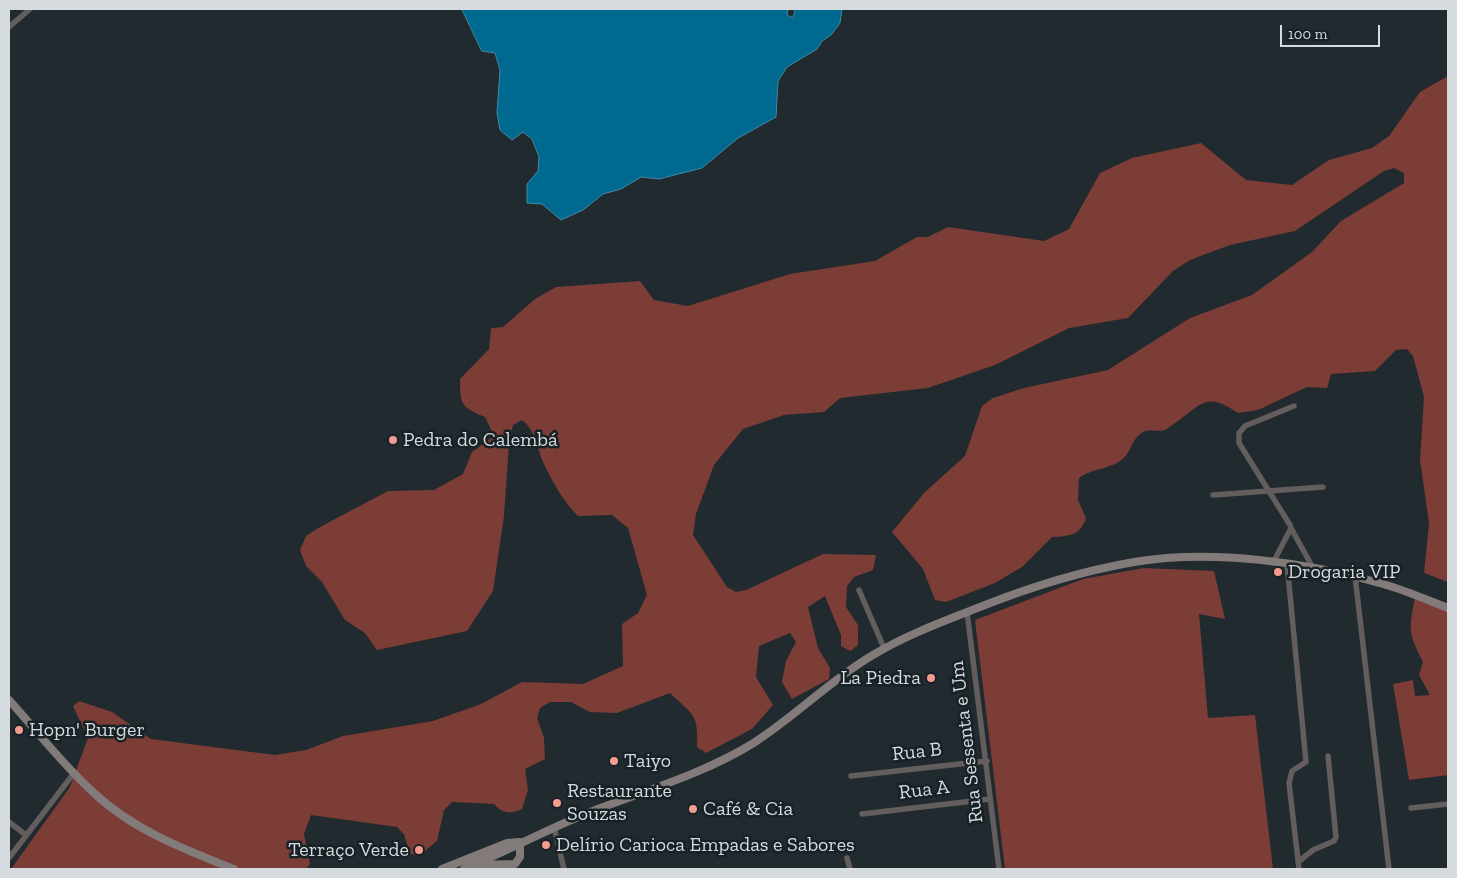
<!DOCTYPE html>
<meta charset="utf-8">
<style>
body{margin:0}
#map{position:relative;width:1457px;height:878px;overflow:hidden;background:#212a2f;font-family:"Zilla Slab",serif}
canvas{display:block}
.frame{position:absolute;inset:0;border:10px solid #d5dbde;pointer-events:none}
.scale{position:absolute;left:1280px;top:25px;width:100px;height:22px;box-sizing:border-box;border:2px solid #d5dbde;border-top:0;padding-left:6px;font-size:15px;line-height:18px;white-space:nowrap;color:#d5dbde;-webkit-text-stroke:4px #182126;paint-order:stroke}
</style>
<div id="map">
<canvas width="1457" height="878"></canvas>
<div class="frame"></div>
<div class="scale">100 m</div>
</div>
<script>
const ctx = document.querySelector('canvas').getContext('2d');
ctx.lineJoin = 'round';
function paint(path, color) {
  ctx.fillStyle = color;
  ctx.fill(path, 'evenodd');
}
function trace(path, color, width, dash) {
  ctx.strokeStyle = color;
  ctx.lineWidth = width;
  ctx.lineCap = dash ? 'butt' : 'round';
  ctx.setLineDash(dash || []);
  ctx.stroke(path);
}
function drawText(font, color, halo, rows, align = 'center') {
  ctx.font = font + ' "Zilla Slab",serif';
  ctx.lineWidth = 5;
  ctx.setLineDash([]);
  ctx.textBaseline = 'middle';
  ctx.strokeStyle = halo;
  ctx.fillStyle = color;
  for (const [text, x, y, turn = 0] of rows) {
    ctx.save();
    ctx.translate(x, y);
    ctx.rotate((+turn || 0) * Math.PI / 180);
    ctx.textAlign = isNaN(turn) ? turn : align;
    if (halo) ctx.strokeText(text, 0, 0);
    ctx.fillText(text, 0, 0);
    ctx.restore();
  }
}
paint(new Path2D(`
 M1448,76V582L1424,573L1429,523L1420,460L1424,397L1413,356L1407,349L1396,350L1375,371L1331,374L1327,388L1307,387L1258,410L1238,413C1208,393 1204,401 1178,421C1174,423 1169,428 1165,430C1155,433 1146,426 1137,437C1130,445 1130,454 1120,461C1106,470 1093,468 1079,478L1078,500L1086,518C1080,536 1069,536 1052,537L1022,567L995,583L946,602L935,600L923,569L892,532L925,492L965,456L982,406L993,398L1024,388L1108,370L1190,318L1252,295L1312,252L1341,221L1404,183V173L1394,168L1384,171L1295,231L1230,245L1190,260L1173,271L1128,318L1069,328L995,365L928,388L840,398L824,412L784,415L743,429L714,465L696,514L693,535L727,587L736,592L746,590L823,554L876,555L873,570L854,577L847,586L846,607L858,625V645L850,651L841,646V635L825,596L808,607L818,648L830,668L829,679L792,699L782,682L786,661L796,642L790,633L759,646L756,677L773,705L752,729L706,753L697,747C699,714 692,714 670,693L617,713L590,712L571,702H550L540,708L537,718L544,738L545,759L525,769L528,790L522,809C510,814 503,814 494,804L452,802L444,810L437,841L420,855L410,854L404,834L397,827L311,815L304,834L310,864L306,869H11L70,787L88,738L73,706L79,701L112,712L151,739L275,755L306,750L343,736L433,721L481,704L522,682L583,684L623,666L622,624L638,613L647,595L628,528L612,515L578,516C564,503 552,481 544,464C537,449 536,430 522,420L513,425L509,443L504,516L493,591L467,631L377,650L365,633L345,620L322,582L306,566L300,550L306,536L320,527L388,491L434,490L463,474L472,452L494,436L485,417C461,407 460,405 460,379L489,349L491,328L503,327L535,299L556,287L640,281L654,300L688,306L790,274L875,261L917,237H928L948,227L1044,241L1069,229L1100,173L1132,158L1201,143L1246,180L1292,185L1329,160L1372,148L1389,136L1420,92Z
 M1144,568L1214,571L1225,619L1199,614L1208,718L1255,715L1273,869H1005L975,620L1083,579Z
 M1415,598L1448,611V775L1409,780L1393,684L1413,680L1415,696L1430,695L1419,675L1423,662C1409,634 1408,630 1415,598Z`), '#7c3d36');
const water = new Path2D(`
 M462,9H788L787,15L793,18L795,9H842L840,23L831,35L822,41L817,49L787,67L778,81L776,117L738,138L702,168L659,179L641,177L621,189L603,194L583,210L561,220L542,204L527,203V184L538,171L539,157L532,139L523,132L512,140L500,130L497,113L500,70L495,53L482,51Z`);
paint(water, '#006990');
trace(water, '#408ba7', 1);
trace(new Path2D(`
 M9,27L30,9
 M1213,495L1323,487
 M1290,525L1239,443V433L1245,426L1294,406
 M1291,528L1313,568
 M1274,561L1291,528
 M1287,563L1306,762L1292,771L1289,783L1299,869
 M1355,576L1389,869
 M859,590L884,648
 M967,612L999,869
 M851,776L987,761
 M1411,808L1448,804
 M862,814L990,799
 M9,822L26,835
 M554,827L564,869
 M9,858L74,773
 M847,858L850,869
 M1298,862L1313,850L1334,841L1336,837L1328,756`), '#635e5d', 5.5);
trace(new Path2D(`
 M9,700C37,731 63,765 94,793C133,830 186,850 234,869
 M479,865L515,864L520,857V842
 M442,869L507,843L520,842
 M464,869C507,851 546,830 590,812C644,791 703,774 752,744C795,717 830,680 873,655C906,635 944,621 980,607C1030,587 1082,571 1134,562C1211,549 1308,562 1383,584C1405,590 1427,600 1448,608`), '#837b7a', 8);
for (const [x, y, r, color] of [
 [393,440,5,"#f59c91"],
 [1278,572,5,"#f59c91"],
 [931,678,5,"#f59c91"],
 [19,730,5,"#f59c91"],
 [614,761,5,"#f59c91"],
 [557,803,5,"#f59c91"],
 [693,809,5,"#f59c91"],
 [546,845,5,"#f59c91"],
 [419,850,5,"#f59c91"]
]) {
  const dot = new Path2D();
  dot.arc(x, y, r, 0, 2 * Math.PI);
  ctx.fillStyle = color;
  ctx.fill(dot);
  trace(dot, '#182126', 2);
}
drawText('20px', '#d5dbde', '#182126', [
 ["Pedra do Calembá",403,440],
 ["Drogaria VIP",1288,572],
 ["La Piedra",921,678,"right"],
 ["Hopn' Burger",29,730],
 ["Taiyo",624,761],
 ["Restaurante",567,791],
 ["Souzas",567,814],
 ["Café & Cia",703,809],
 ["Delírio Carioca Empadas e Sabores",556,845],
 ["Terraço Verde",409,850,"right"]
], 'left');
drawText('20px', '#d5dbde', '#182126', [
 ["Rua Sessenta e Um",967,742,-97],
 ["Rua B",917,752,-6],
 ["Rua A",924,790,-7]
]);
</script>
